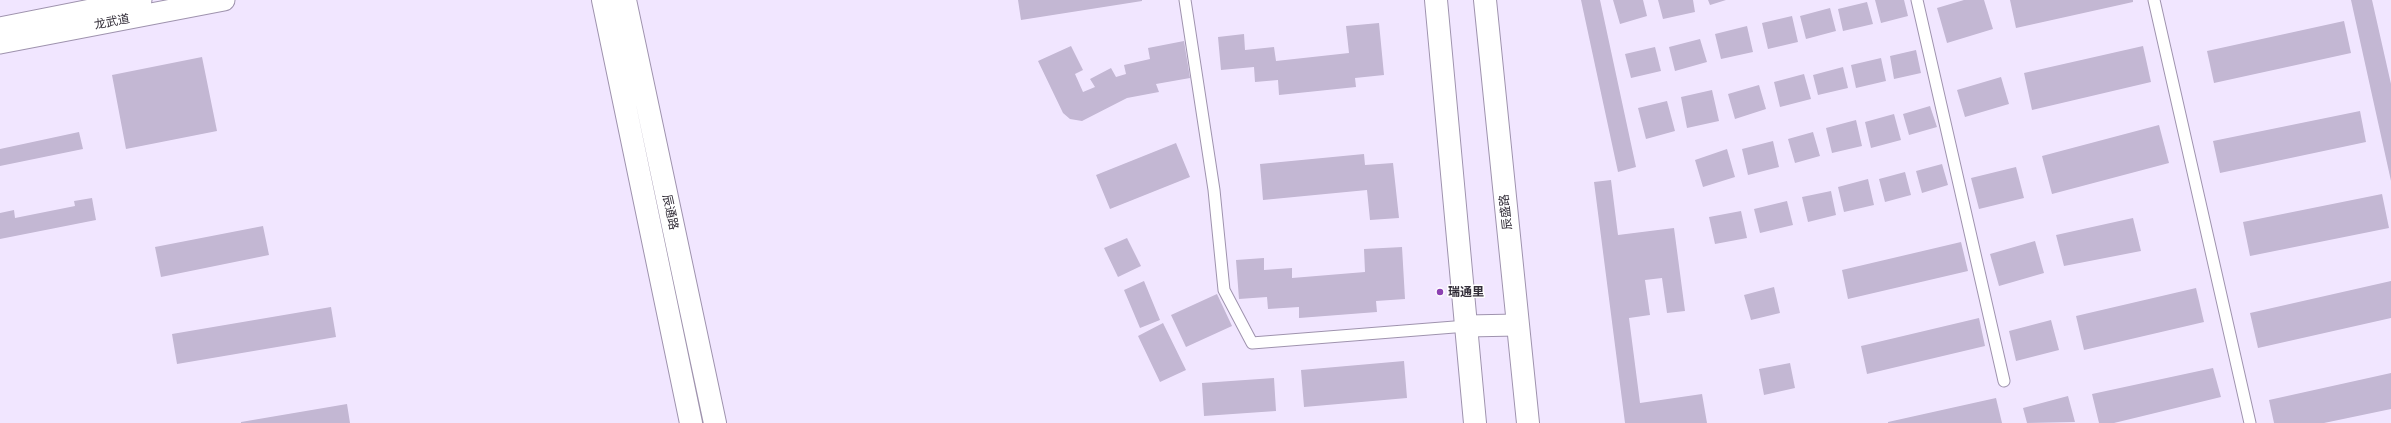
<!DOCTYPE html>
<meta charset="utf-8">
<style>
body{margin:0}
canvas{display:block;background:#f1e6ff}
</style>
<canvas width="2391" height="423"></canvas>
<script>
const ctx = document.querySelector('canvas').getContext('2d');
ctx.lineJoin = 'round';
function paint(path, color) {
  ctx.fillStyle = color;
  ctx.fill(path, 'evenodd');
}
function trace(path, color, width, dash) {
  ctx.strokeStyle = color;
  ctx.lineWidth = width;
  ctx.lineCap = dash ? 'butt' : 'round';
  ctx.setLineDash(dash || []);
  ctx.stroke(path);
}
function drawText(font, color, halo, rows, align = 'center') {
  ctx.font = font + ' "Public Sans","Noto Sans SC",sans-serif';
  ctx.lineWidth = 3;
  ctx.setLineDash([]);
  ctx.textBaseline = 'middle';
  ctx.strokeStyle = halo;
  ctx.fillStyle = color;
  for (const [text, x, y, turn = 0] of rows) {
    ctx.save();
    ctx.translate(x, y);
    ctx.rotate((+turn || 0) * Math.PI / 180);
    ctx.textAlign = isNaN(turn) ? turn : align;
    if (halo) ctx.strokeText(text, 0, 0);
    ctx.fillText(text, 0, 0);
    ctx.restore();
  }
}
paint(new Path2D(`
 M1018,0H1142V1L1021,20Z
 M1581,0H1600L1636,167L1618,172Z
 M1613,0H1643L1647,16L1620,24Z
 M1658,0H1693L1695,12L1663,19Z
 M1708,0H1726L1710,5Z
 M1875,0H1904L1908,16L1881,23Z
 M1964,0H1984L1993,29L1947,43L1937,8Z
 M2010,0H2133V2L2016,28Z
 M2351,0H2372L2391,84V181Z
 M1867,2L1873,24L1843,31L1838,9Z
 M1830,8L1836,31L1806,39L1800,16Z
 M1792,16L1798,42L1768,49L1762,23Z
 M2344,21L2351,53L2214,83L2207,51Z
 M1379,23L1384,75L1355,78L1356,87L1279,95L1278,80L1255,82L1254,67L1221,70L1218,37L1244,34L1245,50L1274,47L1276,61L1349,53L1346,26Z
 M1747,26L1753,52L1721,59L1715,34Z
 M1700,39L1707,62L1675,71L1669,47Z
 M1184,41L1190,78L1156,84L1159,92L1127,98L1082,121L1070,119L1063,113L1038,61L1071,46L1083,70L1075,74L1083,92L1095,87L1090,79L1111,68L1116,77L1126,74L1124,65L1150,59L1148,48Z
 M2143,46L2151,82L2032,110L2024,73Z
 M1655,47L1661,71L1631,78L1625,54Z
 M1916,50L1921,73L1894,79L1890,56Z
 M202,57L217,131L126,149L112,75Z
 M1881,58L1886,81L1856,88L1851,65Z
 M1843,67L1848,88L1818,95L1813,75Z
 M1804,74L1811,99L1780,107L1774,82Z
 M2001,77L2009,104L1965,117L1957,90Z
 M1759,85L1766,109L1735,119L1728,94Z
 M1712,90L1719,121L1687,128L1681,97Z
 M1667,101L1675,131L1646,139L1638,108Z
 M1930,106L1937,127L1909,135L1903,114Z
 M2360,111L2366,142L2220,173L2213,141Z
 M1894,114L1901,140L1871,148L1865,122Z
 M1856,120L1862,146L1832,153L1826,128Z
 M2159,125L2169,163L2052,194L2042,156Z
 M79,132L83,149L0,166V149Z
 M1813,132L1820,156L1795,163L1788,139Z
 M1773,141L1779,167L1748,175L1742,149Z
 M1176,143L1190,177L1110,209L1096,175Z
 M1727,149L1735,177L1703,187L1695,160Z
 M1364,154L1365,165L1393,163L1399,218L1370,220L1367,190L1263,200L1260,164Z
 M1942,164L1948,185L1922,193L1916,171Z
 M2016,167L2024,198L1979,209L1971,178Z
 M1905,172L1911,195L1885,202L1879,179Z
 M1868,179L1874,205L1844,212L1838,187Z
 M1611,180L1618,235L1674,228L1685,311L1667,313L1662,278L1645,280L1650,315L1629,318L1640,403L1702,394L1707,423H1625L1594,182Z
 M1831,191L1836,215L1808,222L1802,197Z
 M2382,194L2389,228L2250,256L2243,222Z
 M92,198L96,220L0,239V213L14,210L15,218L75,206L74,201Z
 M1787,201L1793,225L1760,233L1754,209Z
 M1741,211L1747,238L1715,244L1709,217Z
 M2133,218L2141,251L2064,266L2056,235Z
 M263,226L269,255L161,277L155,247Z
 M1127,238L1141,266L1118,277L1104,248Z
 M2035,241L2044,273L1999,286L1990,254Z
 M1961,242L1968,271L1848,299L1842,270Z
 M1402,247L1405,299L1376,301L1377,312L1299,318V307L1268,309L1267,297L1239,299L1236,260L1264,258V270L1292,268V278L1365,272L1364,249Z
 M1144,281L1160,320L1140,328L1124,290Z
 M2391,281V318L2258,348L2250,313Z
 M1774,287L1780,313L1751,320L1744,295Z
 M2196,288L2204,322L2084,350L2076,316Z
 M1217,294L1232,326L1186,347L1171,315Z
 M331,307L336,337L177,364L172,334Z
 M1979,318L1985,346L1867,374L1861,346Z
 M2051,320L2059,350L2016,361L2009,331Z
 M1163,323L1186,370L1160,382L1138,336Z
 M1404,361L1407,398L1304,407L1301,370Z
 M1790,363L1795,388L1764,395L1759,369Z
 M2213,368L2221,397L2114,423H2099L2092,394Z
 M2391,373V409L2324,423H2274L2269,400Z
 M1274,378L1276,411L1204,416L1202,383Z
 M2068,396L2075,422L2027,423L2023,408Z
 M1996,398L2002,423H1888V422Z
 M347,404L350,423H241V422Z`), '#c3b7d3');
const lane = new Path2D(`
 M1185,0L1214,190L1224,290L1252,343L1467,326
 M1917,0L2004,381
 M2154,0L2250,423`);
const street = new Path2D(`
 M0,28L141,0
 M0,43L224,0
 M1467,326L1517,325`);
const secondary = new Path2D(`
 M603,0L691,423
 M625,0L715,423
 M1436,0L1475,423
 M1485,0L1528,423`);
trace(lane, '#9f93ae', 13);
trace(street, '#9f93ae', 23);
trace(secondary, '#9f93ae', 24);
trace(lane, '#fff', 11);
trace(street, '#fff', 21);
trace(secondary, '#fff', 22);
for (const [x, y, r, color] of [
 [1440,292,4,"#8b40b2"]
]) {
  const dot = new Path2D();
  dot.arc(x, y, r, 0, 2 * Math.PI);
  ctx.fillStyle = color;
  ctx.fill(dot);
  trace(dot, '#fff', 1.5);
}
drawText('12px', '#332e39', '#fff', [
 ["龙武道",112,22,-11],
 ["辰通路",670,212,78],
 ["辰盛路",1506,212,-96]
]);
drawText('bold 12px', '#332e39', '#fff', [
 ["瑞通里",1448,292]
], 'left');
</script>
